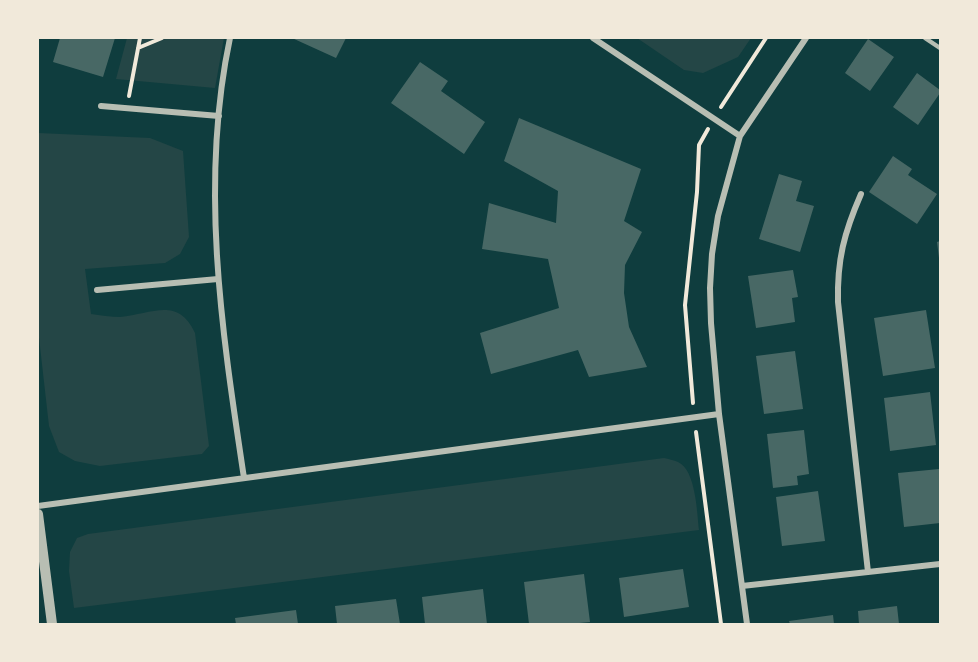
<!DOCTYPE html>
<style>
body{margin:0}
#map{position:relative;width:978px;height:662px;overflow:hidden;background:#0f3d3e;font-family:"PT Sans",sans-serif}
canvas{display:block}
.frame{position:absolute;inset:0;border:39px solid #f1e9da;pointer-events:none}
</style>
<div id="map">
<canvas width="978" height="662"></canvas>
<div class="frame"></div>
</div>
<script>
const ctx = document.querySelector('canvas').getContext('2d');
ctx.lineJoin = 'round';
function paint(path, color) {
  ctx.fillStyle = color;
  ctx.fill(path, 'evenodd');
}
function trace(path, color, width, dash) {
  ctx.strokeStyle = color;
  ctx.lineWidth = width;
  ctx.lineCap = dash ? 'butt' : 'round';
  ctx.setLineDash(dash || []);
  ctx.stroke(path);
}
paint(new Path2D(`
 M127,38H224L215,88L116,79Z
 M637,38H751L738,57L703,73L684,70Z
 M38,133L150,138L183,151L189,237L180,254L165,263L85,269L91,314C100,315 111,317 120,317C152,314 178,296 195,333L209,446L202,454L100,466L75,461L59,452L49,426L38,329Z
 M664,458C668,459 674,460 678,462C696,470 697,513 699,530L74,608L69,571L70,552L77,538L88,534Z`), '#244646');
paint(new Path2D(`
 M60,38H115L103,77L53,62Z
 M292,38H346L336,58Z
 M868,39L894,57L870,91L845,73Z
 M420,62L448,81L441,91L485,122L464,154L391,103Z
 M917,73L940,90V93L918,125L893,107Z
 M519,118L641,169L624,221L642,232L625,265L624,293L629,327L647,367L589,377L578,350L491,374L480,333L559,308L548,259L482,249L489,203L556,223L558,191L504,161Z
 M893,156L912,169L908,175L937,194L917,224L869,192Z
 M779,174L802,181L796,201L814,206L800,252L759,239Z
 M940,241V258H939L937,242Z
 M793,270L798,297L792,298L795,322L756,328L748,276Z
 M926,310L935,368L883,376L874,318Z
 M795,351L803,409L764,414L756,356Z
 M930,392L936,445L890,451L884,398Z
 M804,430L809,474L797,476L798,485L773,488L767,434Z
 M939,469L940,523L904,527L898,473Z
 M818,491L825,541L782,546L776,497Z
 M683,569L689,607L624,617L619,578Z
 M584,574L590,622L569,624H529L524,582Z
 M483,589L487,624H425L422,597Z
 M396,599L400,624H337L335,606Z
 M897,606L899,624H859L858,611Z
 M296,610L298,624H236L235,618Z
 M833,615L834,624H790L789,621Z`), '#486865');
trace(new Path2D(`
 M138,48L162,38
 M129,96L140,38
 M721,107L766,38
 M693,403L685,305L697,192L699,145L708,129
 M696,432L721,624`), '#f1e9da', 4);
trace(new Path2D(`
 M925,38L940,48`), '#b8beb3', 4.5);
trace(new Path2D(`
 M230,38C199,184 222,332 244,478
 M593,38L740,136
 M101,106L219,116
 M861,194C844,233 837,260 838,302L868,572
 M97,290L218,279
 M38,506L719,414
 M742,586L940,564
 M747,624L719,414L711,323L710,288L712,254L718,216L740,136L806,38`), '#b8beb3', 6);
trace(new Path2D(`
 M38,514L52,624`), '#b8beb3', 10);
</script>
